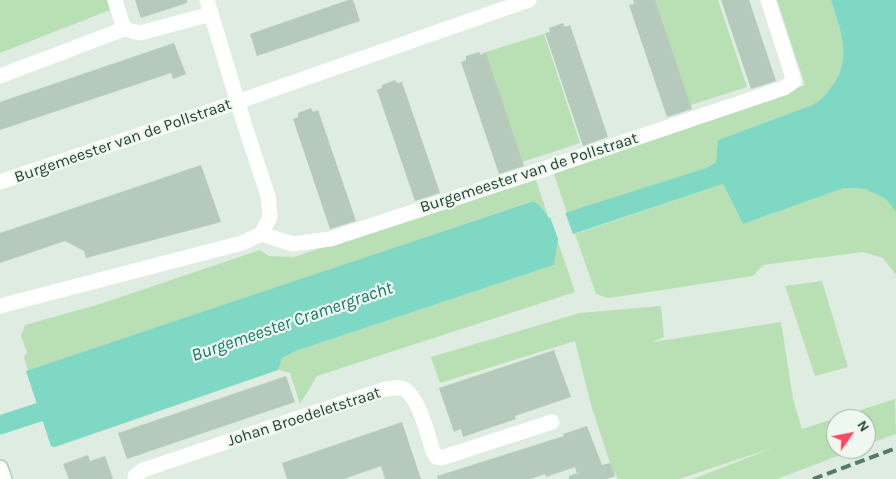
<!DOCTYPE html>
<style>
body{margin:0}
#map{position:relative;width:896px;height:479px;overflow:hidden;background:#deece1;font-family:Karla,sans-serif}
canvas{display:block}
.north{position:absolute;left:826px;top:409px;width:50px;height:50px;box-sizing:border-box;background:#eff8f0;border:1px solid #9baea0;border-radius:50%;rotate:57deg;font-size:14px;font-weight:700;line-height:20px;text-align:center;color:#1e3e29}
.north::after{content:'';display:block;margin:auto;width:18px;height:22px;background:#ff4962;clip-path:polygon(50% 0,100% 100%,50% 72%,0 100%)}
</style>
<div id="map">
<canvas width="896" height="479"></canvas>
<div class="north">N</div>
</div>
<script>
const ctx = document.querySelector('canvas').getContext('2d');
ctx.lineJoin = 'round';
function paint(path, color) {
  ctx.fillStyle = color;
  ctx.fill(path, 'evenodd');
}
function trace(path, color, width, dash) {
  ctx.strokeStyle = color;
  ctx.lineWidth = width;
  ctx.lineCap = dash ? 'butt' : 'round';
  ctx.setLineDash(dash || []);
  ctx.stroke(path);
}
function drawText(font, color, halo, rows, align = 'center') {
  ctx.font = font + ' Karla,sans-serif';
  ctx.lineWidth = 4.5;
  ctx.setLineDash([]);
  ctx.textBaseline = 'middle';
  ctx.strokeStyle = halo;
  ctx.fillStyle = color;
  for (const [text, x, y, turn = 0] of rows) {
    ctx.save();
    ctx.translate(x, y);
    ctx.rotate((+turn || 0) * Math.PI / 180);
    ctx.textAlign = isNaN(turn) ? turn : align;
    if (halo) ctx.strokeText(text, 0, 0);
    ctx.fillText(text, 0, 0);
    ctx.restore();
  }
}
paint(new Path2D(`
 M0,0H107L110,10L0,53Z
 M653,0H718L747,87L688,106Z
 M777,0H831C840,29 853,59 832,86C826,94 821,101 812,105L718,140L716,162L706,168L567,213L553,171L805,85Z
 M544,34L580,143L519,163L482,53Z
 M535,177L549,219L541,207L532,201L28,371L24,357L27,352L21,336L25,325L100,304L260,250L269,256L294,257Z
 M723,184L743,224L844,188L865,189L886,199L896,212V275L883,258L863,252L763,265L753,276L616,297L608,298L596,294L575,234Z
 M557,239L575,292L317,376L300,404L290,373L278,370L282,358L296,351L554,265Z
 M822,281L848,367L815,376L785,286Z
 M661,306L664,337L653,342L781,322L793,399L802,429L895,399L896,434L866,445V419H836V449H856L777,479H693L775,447L679,479H618L612,469L591,405L575,341L440,383L431,357L580,313Z`), '#b9e0b4');
paint(new Path2D(`
 M831,0H896V212L886,199L865,189L844,188L743,224L723,184L558,239L554,265L296,351L282,358L278,370L84,437L55,447L51,446L26,371L533,201L541,207L549,218L706,168L716,162L718,140L812,105C821,101 826,94 832,86C853,59 840,29 831,0Z`), '#7fd8c4');
paint(new Path2D(`
 M565,212L574,237L560,241V244L550,217Z`), '#deece1');
trace(new Path2D(`
 M0,425L64,404`), '#7fd8c4', 19);
paint(new Path2D(`
 M135,0H187V3L141,18Z
 M348,0H353L360,21L257,56L250,34Z
 M633,0H655L692,109L667,117L629,5L634,4Z
 M721,0H749L776,81L751,89Z
 M563,23L565,27L570,25L608,137L583,146L545,33L550,32L549,28Z
 M174,43L186,74L173,79L171,73L0,130V102Z
 M479,52L481,55L486,53L524,166L499,174L461,62L466,60V56Z
 M395,80L397,83L402,82L440,193L415,201L377,90L382,88V85Z
 M311,108L313,112L318,110L356,221L330,229L293,119L298,117V113Z
 M201,165L221,222L86,258L84,251L65,241L0,263V233Z
 M554,350L571,397L515,416L516,419L463,437L461,429L454,432L439,388Z
 M286,376L295,402L127,459L118,433Z
 M402,422L421,479H385L381,466L344,479H287L282,463Z
 M587,426L602,465L610,463L615,476L607,479H569V476L580,472L577,474L575,467L546,477L545,474L531,479H438L437,476L564,436L563,434Z
 M88,455L90,461L105,456L113,479H69L63,464Z`), '#b6cabb');
const secondary = new Path2D(`
 M0,468L4,479`);
trace(secondary, '#b0cdb8', 18);
trace(new Path2D(`
 M115,0L124,29
 M0,76L124,29L140,33L211,14
 M0,182L237,102L529,0
 M261,234L293,244L330,239L544,169L784,88L794,81L768,0
 M0,306L242,243L261,234L270,217L268,196L244,123L207,0
 M135,479V476L143,470L385,389C390,389 396,387 401,388C418,392 428,436 433,451L436,457L441,458L552,422`), '#fff', 15);
trace(secondary, '#fff', 15);
trace(new Path2D(`
 M813,479L896,448`), '#587a64', 4, [10, 5]);
drawText('16px', '#1e3e29', '#eff8f0', [
 ["Burgemeester van de Pollstraat",123,141,-19],
 ["Burgemeester van de Pollstraat",529,173,-18],
 ["Johan Broedeletstraat",304,417,-18]
]);
drawText('italic 18px', '#117a65', '#eff8f0', [
 ["Burgemeester Cramergracht",292,322,-19]
]);
</script>
